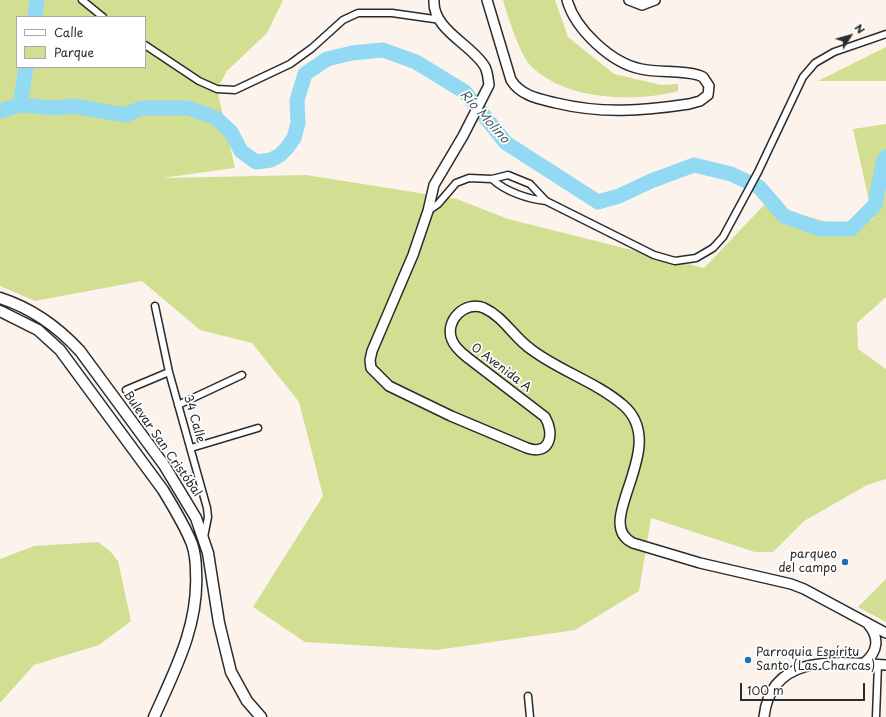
<!DOCTYPE html>
<meta charset="utf-8">
<style>
body{margin:0}
#map{position:relative;width:886px;height:717px;overflow:hidden;background:#fcf4ec;font-family:"Playpen Sans",sans-serif}
canvas{display:block}
.legend{position:absolute;left:16px;top:16px;width:130px;height:52px;box-sizing:border-box;background:#fff;border:1px solid #aaa;margin:0;padding:5px 7px;list-style:none;font-size:12px;color:#2b2b2b}
.legend li{display:flex;align-items:center;gap:8px;height:20px}
.legend b{width:20px;border:1px solid #aaa}
.north{position:absolute;left:830px;top:16px;width:40px;height:40px;-webkit-text-stroke:3px #fff;paint-order:stroke;rotate:53deg;font-size:11px;font-weight:700;line-height:16px;text-align:center;color:#2b2b2b}
.north::after{content:'';display:block;margin:auto;width:14px;height:18px;background:#2b2b2b;clip-path:polygon(50% 0,100% 100%,50% 72%,0 100%)}
.scale{position:absolute;left:740px;top:683px;width:125px;height:18px;box-sizing:border-box;border:2px solid #2b2b2b;border-top:0;padding-left:5px;font-size:12px;line-height:14px;white-space:nowrap;color:#2b2b2b;-webkit-text-stroke:3px #fff;paint-order:stroke}
</style>
<div id="map">
<canvas width="886" height="717"></canvas>
<ul class="legend">
<li><b style="height:5px;background:#fff"></b>Calle</li>
<li><b style="height:11px;background:#d2df92"></b>Parque</li>
</ul>
<div class="north">N</div>
<div class="scale">100 m</div>
</div>
<script>
const ctx = document.querySelector('canvas').getContext('2d');
ctx.lineJoin = 'round';
function paint(path, color) {
  ctx.fillStyle = color;
  ctx.fill(path, 'evenodd');
}
function trace(path, color, width, dash) {
  ctx.strokeStyle = color;
  ctx.lineWidth = width;
  ctx.lineCap = dash ? 'butt' : 'round';
  ctx.setLineDash(dash || []);
  ctx.stroke(path);
}
function drawText(font, color, halo, rows, align = 'center') {
  ctx.font = font + ' "Playpen Sans",sans-serif';
  ctx.lineWidth = 3.5;
  ctx.setLineDash([]);
  ctx.textBaseline = 'middle';
  ctx.strokeStyle = halo;
  ctx.fillStyle = color;
  for (const [text, x, y, turn = 0] of rows) {
    ctx.save();
    ctx.translate(x, y);
    ctx.rotate((+turn || 0) * Math.PI / 180);
    ctx.textAlign = isNaN(turn) ? turn : align;
    if (halo) ctx.strokeText(text, 0, 0);
    ctx.fillText(text, 0, 0);
    ctx.restore();
  }
}
paint(new Path2D(`
 M0,0H283L267,33L227,71L217,89L235,168L162,178L306,175L457,199L508,219L704,268L765,204L851,229L873,219L853,129L886,124V297L857,323L858,349L886,369V479L867,485L804,521L773,552H755L651,518L639,591L575,630L437,650L305,642L253,607L323,496L299,402L252,343L200,330L142,281L35,301L0,286ZM17,17H145V67H17Z
 M503,0H555L568,37L614,74L661,85L678,84V91C634,103 563,100 530,65C520,54 507,15 503,0Z
 M886,47V81H818Z
 M98,542L110,551L118,561L131,621L99,645L34,665L0,703V559L34,546Z
 M886,579V622L858,607Z`), '#d2df92');
trace(new Path2D(`
 M35,17L37,0
 M20,105L26,67
 M0,111L20,105L57,108L73,106L125,115L142,108H188L216,118L231,132L241,151L256,162L271,160L280,155L286,149L294,138L298,123L297,100L305,74L327,59L352,53L383,50L416,62L465,92L506,143L598,202L619,196L651,181L694,165L731,174L759,187L784,216L819,229H851L875,205L883,162L886,157`), '#92daf4', 15);
const street = new Path2D(`
 M82,0L103,17
 M145,45L199,81L217,89L235,90L290,64L312,48L343,20L358,13H392L441,20
 M492,179C506,192 528,199 546,201
 M428,211L438,204L456,183L469,178L492,179L508,175L530,184L546,201L654,255L675,261L696,258L713,248L723,237L758,172L803,77L815,63L834,52L886,34
 M155,306L169,372L207,508L208,517L204,537
 M126,390L169,372
 M178,405L242,375
 M191,448L258,428
 M528,696L530,717
 M876,717L878,664`);
const secondary = new Path2D(`
 M434,0C432,30 473,45 485,67C488,73 488,79 489,85L463,136L434,185L428,211L413,255L372,351L370,360L371,368L389,386L451,416L527,448C550,456 555,434 545,417L468,358C462,353 455,348 452,340C444,321 465,300 484,308C504,317 514,338 532,350C560,371 596,382 623,405C672,447 590,523 633,543L700,563L791,584L804,589L886,633
 M487,0L511,80C521,96 539,99 556,103C602,114 642,111 689,104L700,101L708,95L709,86L703,77L698,75C680,70 660,73 641,69C611,63 575,29 567,0
 M629,0L642,5L655,0
 M864,663C878,652 880,638 868,624
 M764,717C771,652 838,662 886,665`);
const primary = new Path2D(`
 M0,298C31,308 58,327 80,351L164,465L196,518L208,553L219,623L231,672L247,701L261,717
 M0,311L38,330L60,350L163,490C174,508 185,526 192,544C195,553 196,563 196,572C199,625 175,670 154,717`);
trace(street, '#2b2b2b', 9);
trace(secondary, '#2b2b2b', 12);
trace(primary, '#2b2b2b', 13);
trace(street, '#fff', 6);
trace(secondary, '#fff', 9);
trace(primary, '#fff', 10);
for (const [x, y, r, color] of [
 [845,562,4,"#1f6fb2"],
 [748,660,4,"#1f6fb2"]
]) {
  const dot = new Path2D();
  dot.arc(x, y, r, 0, 2 * Math.PI);
  ctx.fillStyle = color;
  ctx.fill(dot);
  trace(dot, '#fff', 1.5);
}
drawText('12px', '#2b2b2b', '#fff', [
 ["0 Avenida A",501,368,37],
 ["34 Calle",194,419,74],
 ["Bulevar San Cristóbal",162,444,55]
]);
drawText('12px', '#2b2b2b', '#fff', [
 ["parqueo",837,555],
 ["del campo",837,569],
 ["Parroquia Espíritu",756,653,"left"],
 ["Santo (Las Charcas)",756,667,"left"]
], 'right');
drawText('italic 13px', '#4a6067', '#fff', [
 ["Río Molino",484,117,48]
]);
</script>
